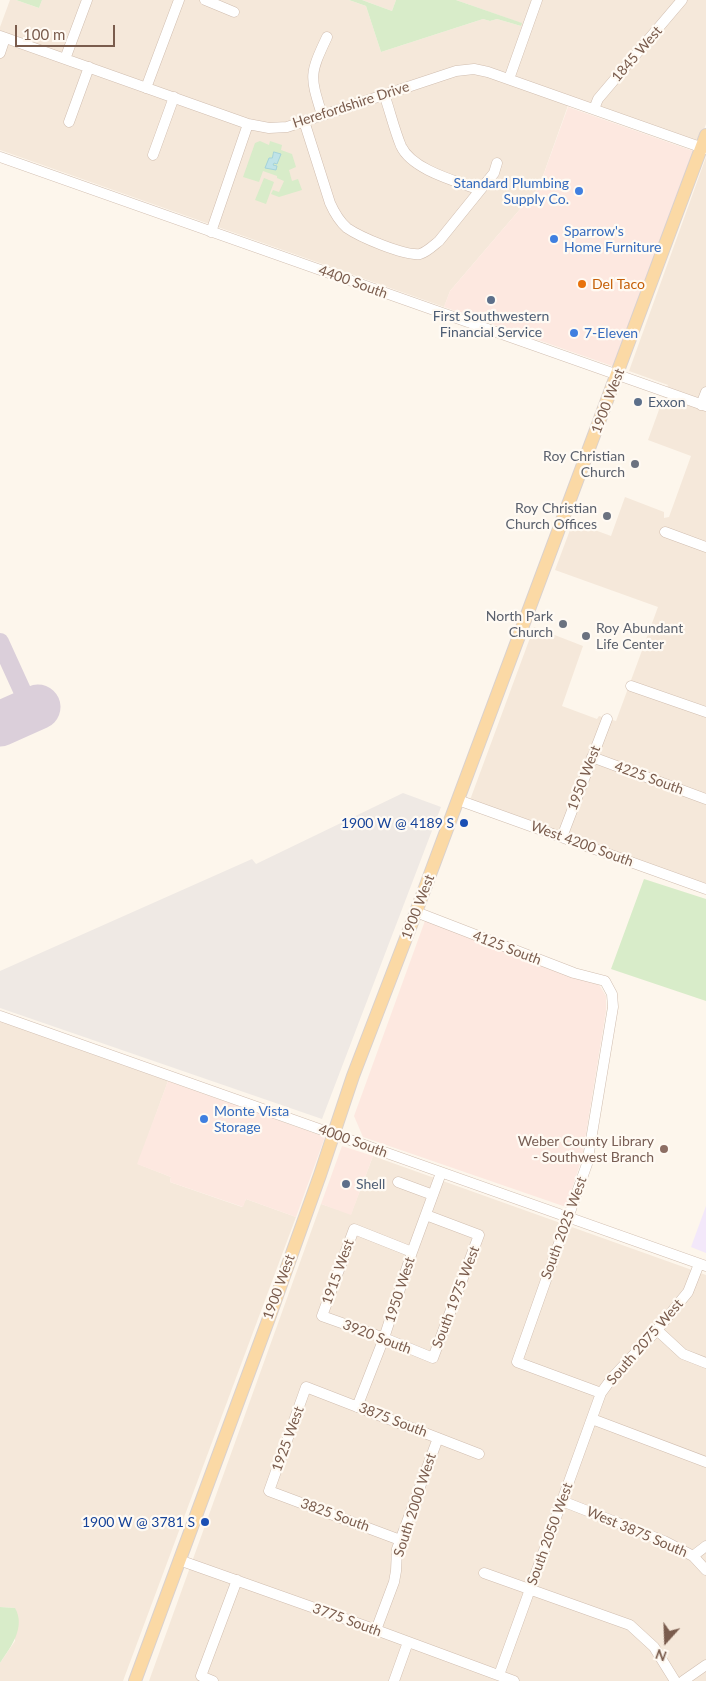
<!DOCTYPE html>
<style>
body{margin:0}
#map{position:relative;width:706px;height:1681px;overflow:hidden;background:#fdf6ec;font-family:Lato,sans-serif}
canvas{display:block}
.north{position:absolute;left:641px;top:1616px;width:50px;height:50px;-webkit-text-stroke:4px #fffaf3;paint-order:stroke;rotate:200deg;font-size:14px;font-weight:700;line-height:20px;text-align:center;color:#7a5c4d}
.north::after{content:'';display:block;margin:auto;width:18px;height:22px;background:#7a5c4d;clip-path:polygon(50% 0,100% 100%,50% 72%,0 100%)}
.scale{position:absolute;left:15px;top:25px;width:100px;height:22px;box-sizing:border-box;border:2px solid #7a5c4d;border-top:0;padding-left:6px;font-size:15px;line-height:18px;white-space:nowrap;color:#7a5c4d;-webkit-text-stroke:4px #fffaf3;paint-order:stroke}
</style>
<div id="map">
<canvas width="706" height="1681"></canvas>
<div class="north">N</div>
<div class="scale">100 m</div>
</div>
<script>
const ctx = document.querySelector('canvas').getContext('2d');
ctx.lineJoin = 'round';
function paint(path, color) {
  ctx.fillStyle = color;
  ctx.fill(path, 'evenodd');
}
function trace(path, color, width, dash) {
  ctx.strokeStyle = color;
  ctx.lineWidth = width;
  ctx.lineCap = dash ? 'butt' : 'round';
  ctx.setLineDash(dash || []);
  ctx.stroke(path);
}
function drawText(font, color, halo, rows, align = 'center') {
  ctx.font = font + ' Lato,sans-serif';
  ctx.lineWidth = 4.5;
  ctx.setLineDash([]);
  ctx.textBaseline = 'middle';
  ctx.strokeStyle = halo;
  ctx.fillStyle = color;
  for (const [text, x, y, turn = 0] of rows) {
    ctx.save();
    ctx.translate(x, y);
    ctx.rotate((+turn || 0) * Math.PI / 180);
    ctx.textAlign = isNaN(turn) ? turn : align;
    if (halo) ctx.strokeText(text, 0, 0);
    ctx.fillText(text, 0, 0);
    ctx.restore();
  }
}
paint(new Path2D(`
 M10,0H16L39,8L42,0H349L366,6L381,52L483,19L490,21L497,19L521,26V23L456,0H706V124L699,143L571,97L539,187L450,291L444,307L0,150V27Z
 M362,0H396L392,11Z
 M706,157V885L470,800L534,627L583,646L562,706L597,719L599,716L616,721L658,607L555,570L573,522L611,536L625,497L664,512V518L669,517L691,456L648,440L668,385L629,371Z
 M0,1021L168,1081L138,1164L171,1177L170,1182L242,1207L246,1199L296,1217L123,1681H0V1663L15,1641V1608L0,1607Z
 M373,1156L706,1275V1681H149L321,1204L351,1214Z`), '#f5e8da');
paint(new Path2D(`
 M568,107L696,152L615,367L444,307L450,291L539,187Z
 M426,918L595,978L606,996V1011L582,1158L566,1207L363,1137L354,1116Z
 M168,1081L325,1137L296,1217L246,1199L243,1207L170,1182L171,1177L137,1164Z
 M342,1146L373,1156L351,1215L321,1204Z`), '#fde8e0');
paint(new Path2D(`
 M403,793L441,807L322,1119L0,1008V971L252,859L256,864Z`), '#efe9e4');
paint(new Path2D(`
 M706,1206V1253L691,1247Z`), '#f3e8fa');
paint(new Path2D(`
 M16,0H42L39,8Z
 M349,0H362L392,11L396,0H456L522,23L521,26L497,19L490,21L483,19L381,52L366,6Z
 M260,141L269,145L270,141L282,145L281,150L292,154L296,167L289,170L292,181L298,179L302,190L279,197L271,194L273,190L279,192L284,181L277,178V176L263,171L259,182L243,177L255,143Z
 M264,178L274,182L266,204L255,200Z
 M644,879L706,899V1001L611,969Z
 M0,1607L15,1608C26,1627 11,1647 0,1663Z`), '#d8ecc9');
const water = new Path2D(`
 M274,152L281,154L277,164L274,163L273,165L277,166L276,170L265,168L269,158H272Z`);
paint(water, '#bfe3e8');
trace(water, '#a5d3da', 1);
trace(new Path2D(`
 M0,642L31,710`), '#dbcfda', 18);
trace(new Path2D(`
 M0,724L38,707`), '#dbcfda', 45);
const minor = new Path2D(`
 M205,0L234,12
 M0,36L248,124L269,128L287,127L456,71L474,69L488,72L706,149
 M0,53L5,38
 M65,59L87,0
 M509,79L537,0
 M146,88L179,0
 M384,94C390,111 394,129 401,146C412,170 456,181 480,190
 M594,109L598,99L682,0
 M322,115C310,76 309,75 327,37
 M304,121L330,203C334,212 339,221 347,228C360,237 404,256 420,254C427,252 434,245 439,241L494,173L497,163
 M69,122L89,67
 M153,155L174,97
 M0,157L706,406
 M211,232L248,124
 M701,405L706,392
 M665,532L706,547
 M631,686L706,712
 M592,757L706,799
 M458,800L706,889
 M562,837L607,719
 M416,912L574,973L605,981L612,994L613,1007L587,1164L517,1362L601,1393
 M0,1016L706,1266
 M398,1182L433,1195
 M412,1252L354,1229L322,1316L384,1338L433,1358L479,1235L426,1215
 M657,1330L683,1354L706,1363
 M357,1407L384,1338L412,1252L441,1173
 M592,1419L706,1462
 M562,1501L664,1541L693,1556L706,1570
 M400,1540L269,1491L306,1387L479,1454
 M693,1556L706,1546
 M179,1560L368,1627L514,1681
 M484,1573L630,1625L654,1647L675,1681
 M376,1630L394,1582L396,1571L397,1549L438,1438
 M499,1675L601,1393L612,1378L657,1330L688,1292L699,1264
 M213,1681L201,1676L237,1580
 M394,1681L408,1642
 M683,1681L706,1665`);
const major = new Path2D(`
 M135,1681L269,1318L320,1175L353,1076L416,912L706,135`);
trace(minor, '#d1beb0', 11);
trace(major, '#dad1cd', 14);
trace(minor, '#fff', 10);
trace(major, '#fbd9a5', 12);
for (const [x, y, r, color] of [
 [579,191,5,"#3f7fe0"],
 [554,239,5,"#3f7fe0"],
 [582,284,5,"#e8710a"],
 [491,300,5,"#5c6f8a"],
 [574,333,5,"#3f7fe0"],
 [638,402,5,"#5c6f8a"],
 [635,464,5,"#6b7280"],
 [607,516,5,"#6b7280"],
 [563,624,5,"#6b7280"],
 [586,636,5,"#6b7280"],
 [464,823,5,"#1a4fb4"],
 [204,1119,5,"#3f7fe0"],
 [664,1149,5,"#8d6e63"],
 [346,1184,5,"#5c6f8a"],
 [205,1522,5,"#1a4fb4"]
]) {
  const dot = new Path2D();
  dot.arc(x, y, r, 0, 2 * Math.PI);
  ctx.fillStyle = color;
  ctx.fill(dot);
  trace(dot, '#fffaf3', 2);
}
drawText('14px', '#7a5c4d', '#fffaf3', [
 ["1845 West",637,54,-49],
 ["Herefordshire Drive",351,105,-18],
 ["4400 South",353,282,20],
 ["1900 West",608,401,-69],
 ["1950 West",584,778,-69],
 ["4225 South",649,778,20],
 ["West 4200 South",582,844,20],
 ["1900 West",418,907,-69],
 ["4125 South",507,948,21],
 ["4000 South",353,1141,20],
 ["South 2025 West",564,1228,-70],
 ["1915 West",338,1272,-70],
 ["1900 West",279,1287,-70],
 ["1950 West",400,1290,-72],
 ["South 1975 West",456,1297,-69],
 ["3920 South",377,1337,21],
 ["South 2075 West",645,1342,-49],
 ["3875 South",393,1420,21],
 ["1925 West",288,1439,-70],
 ["South 2000 West",415,1505,-72],
 ["3825 South",335,1515,20],
 ["West 3875 South",637,1532,23],
 ["South 2050 West",550,1534,-70],
 ["3775 South",347,1620,20]
]);
drawText('14px', '#366cbe', '#fffaf3', [
 ["Standard Plumbing",569,183,"right"],
 ["Supply Co.",569,199,"right"],
 ["Sparrow's",564,231],
 ["Home Furniture",564,247],
 ["7-Eleven",584,333],
 ["Monte Vista",214,1111],
 ["Storage",214,1127]
], 'left');
drawText('14px', '#c56008', '#fffaf3', [
 ["Del Taco",592,284]
], 'left');
drawText('14px', '#4e5e75', '#fffaf3', [
 ["First Southwestern",491,316,"center"],
 ["Financial Service",491,332,"center"],
 ["Exxon",648,402],
 ["Shell",356,1184]
], 'left');
drawText('14px', '#5b616d', '#fffaf3', [
 ["Roy Christian",625,456],
 ["Church",625,472],
 ["Roy Christian",597,508],
 ["Church Offices",597,524],
 ["North Park",553,616],
 ["Church",553,632],
 ["Roy Abundant",596,628,"left"],
 ["Life Center",596,644,"left"]
], 'right');
drawText('14px', '#164399', '#fffaf3', [
 ["1900 W @ 4189 S",454,823],
 ["1900 W @ 3781 S",195,1522]
], 'right');
drawText('14px', '#785e54', '#fffaf3', [
 ["Weber County Library",654,1141],
 ["- Southwest Branch",654,1157]
], 'right');
</script>
